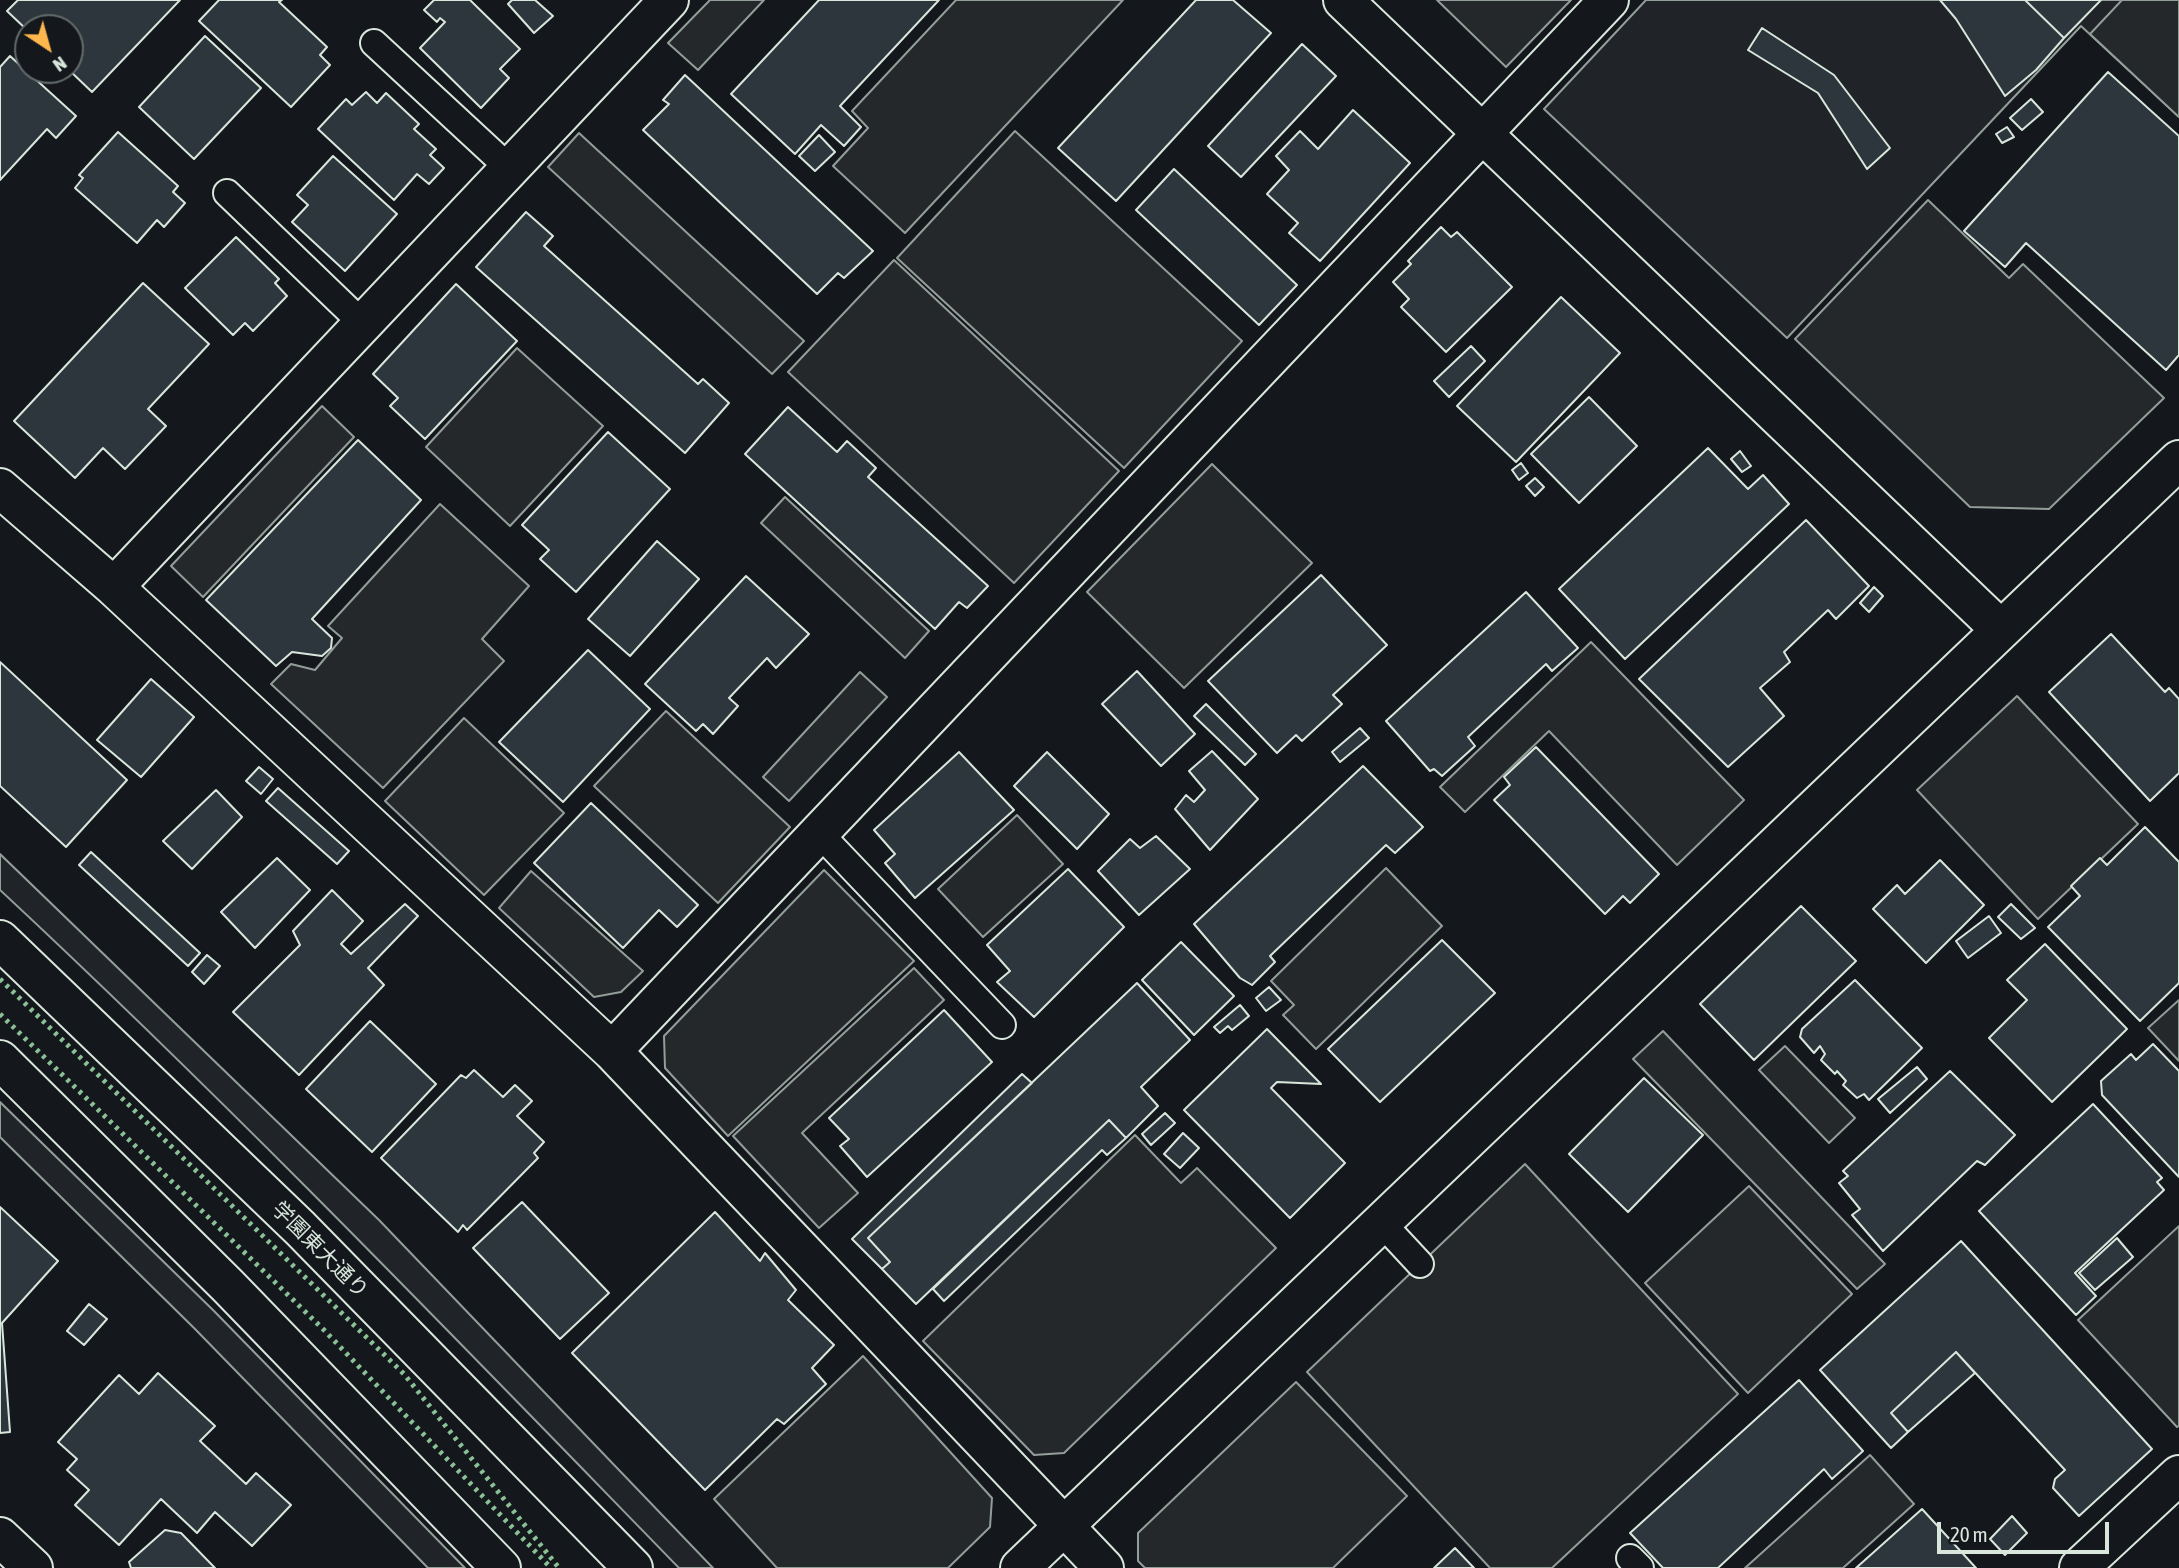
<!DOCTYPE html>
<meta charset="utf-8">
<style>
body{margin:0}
#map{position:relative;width:2179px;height:1568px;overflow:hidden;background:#14181c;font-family:"Asap Condensed",sans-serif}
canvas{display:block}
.north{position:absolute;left:14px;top:14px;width:70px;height:70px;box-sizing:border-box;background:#14181c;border:2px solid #626a69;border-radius:50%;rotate:144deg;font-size:19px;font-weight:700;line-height:28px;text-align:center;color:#d8e6dc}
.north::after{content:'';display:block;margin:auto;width:24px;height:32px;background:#ffb74d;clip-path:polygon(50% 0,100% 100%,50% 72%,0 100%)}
.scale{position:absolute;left:1937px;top:1522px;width:172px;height:32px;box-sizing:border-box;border:4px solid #d8e6dc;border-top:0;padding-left:9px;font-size:21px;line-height:24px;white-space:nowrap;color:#d8e6dc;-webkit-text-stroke:5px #14181c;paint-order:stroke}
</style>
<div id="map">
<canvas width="2179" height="1568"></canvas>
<div class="north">N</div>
<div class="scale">20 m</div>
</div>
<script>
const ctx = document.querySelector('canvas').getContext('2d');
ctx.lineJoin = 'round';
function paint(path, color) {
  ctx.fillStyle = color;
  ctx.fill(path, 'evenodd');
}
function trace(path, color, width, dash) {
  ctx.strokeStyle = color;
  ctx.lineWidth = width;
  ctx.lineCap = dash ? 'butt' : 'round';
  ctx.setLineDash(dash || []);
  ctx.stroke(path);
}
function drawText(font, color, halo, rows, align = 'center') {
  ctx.font = font + ' "Asap Condensed","Noto Sans JP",sans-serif';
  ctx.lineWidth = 5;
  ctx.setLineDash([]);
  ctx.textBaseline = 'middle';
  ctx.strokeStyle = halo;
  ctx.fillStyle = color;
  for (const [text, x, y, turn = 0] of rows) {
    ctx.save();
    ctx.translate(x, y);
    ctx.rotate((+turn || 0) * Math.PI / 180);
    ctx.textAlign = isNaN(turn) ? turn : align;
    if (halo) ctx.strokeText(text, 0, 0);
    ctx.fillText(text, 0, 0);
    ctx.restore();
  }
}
const green = new Path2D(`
 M1646,0H2179V117L2081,26L1787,338L1544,109Z
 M0,854L379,1220L713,1568H679C456,1339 234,1108 0,890Z
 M0,1102L214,1311L465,1568H428L195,1329L0,1137Z`);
paint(green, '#202428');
trace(green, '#939e99', 2);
const parking = new Path2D(`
 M710,0H764L698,70L668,43Z
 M956,0H1123L905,233L833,166L868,128L852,111Z
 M1437,0H1571L1506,67Z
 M2122,0H2179V117L2090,34Z
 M1015,131L1242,341L1124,468L897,258Z
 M579,133L804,341L772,374L548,167Z
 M1928,200L2009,278L2023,264L2164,398L2049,509L1970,507L1795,339Z
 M894,260L1119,471L1014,583L788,372Z
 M517,348L603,426L510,526L426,447Z
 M322,406L354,437L203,597L171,566Z
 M1212,464L1312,563L1184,688L1087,592Z
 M785,497L929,631L905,658L761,523Z
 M440,504L529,586L482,639L504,661L383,788L271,684L291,664L315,670L342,638L328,626Z
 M1591,642L1744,800L1677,865L1549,731L1465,812L1440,787Z
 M860,672L887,697L789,801L763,777Z
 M2017,696L2138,824L2038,919L1917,790Z
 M666,711L790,827L718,903L594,786Z
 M464,718L564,813L484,895L385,801Z
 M1017,815L1063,864L983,937L938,889Z
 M1386,868L1442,926L1316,1049L1283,1015L1294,1005L1271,981Z
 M824,870L914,961L728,1136L665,1068L664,1036Z
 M531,871L643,971L621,992L594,997L499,908Z
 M914,968L944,1000L802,1133L858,1193L819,1228L733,1136Z
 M2179,1000V1061L2148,1028Z
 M1663,1031L1885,1264L1857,1289L1633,1059Z
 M1785,1046L1855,1118L1829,1143L1759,1070Z
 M1135,1135L1181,1183L1197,1168L1276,1248L1064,1453L1034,1455L923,1341Z
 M1525,1164L1738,1394L1552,1568H1490L1307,1372Z
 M1749,1186L1852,1294L1748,1393L1645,1283Z
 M2179,1226V1426L2177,1427L2078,1320Z
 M863,1356L992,1498L990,1527L948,1568H777L714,1499Z
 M1296,1382L1407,1496L1333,1568H1145L1138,1561V1533Z
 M1870,1455L1914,1504L1843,1568H1745Z`);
paint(parking, '#24282b');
trace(parking, '#939e99', 2);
const building = new Path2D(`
 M18,0H180L92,92L69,70L70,28H28V31L7,11Z
 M219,0H282L279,2L327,47L320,55L330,65L291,107L199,21Z
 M434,0H470L520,49L500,69L509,78L481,108L420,48L445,22L440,18L437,22L424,10Z
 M512,0H535L553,16L534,33L508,4Z
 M819,0H939L840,106L861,127L844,146L821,125L795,154L731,94Z
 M1196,0H1233L1271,33L1116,201L1058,148Z
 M1940,0H2025L2064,38L2036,70L2005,96L1956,19Z
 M2025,0H2101L2064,38Z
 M1762,28L1834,75L1890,148L1867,169L1818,93L1748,50Z
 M205,36L261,88L194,159L139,107Z
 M1302,44L1336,76L1241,177L1208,146Z
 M10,56L76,116L56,138L47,129L0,180V67Z
 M2108,72L2179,136V355L2166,370L2026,243L2005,267L1964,231Z
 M685,75L873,251L844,278L838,273L817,294L643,130L669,104L663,100Z
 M366,92L377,103L386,93L419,124L414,129L436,149L430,155L444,168L429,184L417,174L394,200L318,129L346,99L352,105Z
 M2031,99L2043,112L2022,130L2010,118Z
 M1353,110L1410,163L1320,261L1289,233L1298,223L1267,194L1289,170L1276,156L1300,131L1318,149Z
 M2007,127L2014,137L2002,143L1996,134Z
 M118,132L178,186L173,192L185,203L164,227L157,220L137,243L75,188L83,178L79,175Z
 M819,135L835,152L815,171L799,156Z
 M333,156L397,214L345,271L292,222L308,205L297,195Z
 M1174,169L1297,285L1259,325L1136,210Z
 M526,212L553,236L544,246L698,384L703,379L729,403L685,453L476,267Z
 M1441,227L1451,237L1457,232L1512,287L1446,352L1401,307L1409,299L1393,282L1411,264L1408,261Z
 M236,237L279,279L275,283L287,296L253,331L245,323L233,335L185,288Z
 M143,283L209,344L148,409L166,426L125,469L103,448L75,478L14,421Z
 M456,284L517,341L425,439L390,406L398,398L373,374Z
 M1561,297L1620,353L1516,462L1457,406Z
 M1471,346L1485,361L1449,397L1434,381Z
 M1589,397L1637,446L1579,503L1531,454Z
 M788,407L837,452L847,441L876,468L868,477L988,586L967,608L959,602L935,629L745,454Z
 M608,432L670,489L576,592L540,559L549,550L522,525Z
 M358,440L421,500L312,619L332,638L331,648L322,656L292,652L276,666L206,600Z
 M1708,448L1748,489L1763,475L1789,504L1625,659L1559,589Z
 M1740,451L1751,466L1742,472L1731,459Z
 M1521,463L1528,473L1519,480L1512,470Z
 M1535,478L1544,487L1535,496L1526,486Z
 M1806,520L1869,586L1836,619L1828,610L1784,652L1790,662L1760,688L1784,716L1728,767L1639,679Z
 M657,541L699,579L630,656L588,619Z
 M1321,575L1387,645L1333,695L1342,704L1302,741L1296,735L1277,753L1208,681Z
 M746,576L809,634L776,668L767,658L729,698L738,706L713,734L703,724L696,731L645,684Z
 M1874,587L1883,596L1869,612L1860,603Z
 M1526,592L1578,648L1552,671L1546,664L1468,737L1475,746L1442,776L1434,769L1430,771L1386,721Z
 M2111,634L2165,692L2169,688L2179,699V773L2150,801L2049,692Z
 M588,650L650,709L563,802L499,742Z
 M0,662L127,780L66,847L0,786Z
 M1137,671L1195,734L1161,766L1102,704Z
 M151,679L194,717L141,777L97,740Z
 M1206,704L1256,754L1245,765L1194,716Z
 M1360,728L1369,738L1340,762L1332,752Z
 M1536,747L1659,874L1630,903L1623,896L1605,914L1494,800L1510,785L1504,777Z
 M1212,751L1258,799L1210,850L1175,809L1186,795L1194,802L1205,790L1189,771Z
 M959,752L1014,810L915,898L885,863L895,854L874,830Z
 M1047,752L1109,814L1077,849L1014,786Z
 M1363,766L1423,827L1395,853L1386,845L1270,956L1275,962L1252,985L1240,978L1194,924Z
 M259,767L273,779L261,794L246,781Z
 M278,788L349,851L337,864L266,801Z
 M216,790L242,817L192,869L163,841Z
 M591,803L698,905L677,927L659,910L623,948L534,863Z
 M2145,827L2179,862V983L2140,1021L2048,927L2080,896L2071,886L2100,858L2107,865Z
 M1156,836L1190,869L1139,915L1098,871L1130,839L1140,848Z
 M91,852L200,953L188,966L79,865Z
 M277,858L310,890L255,948L221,912Z
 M1940,860L1984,905L1926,963L1873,909L1897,885L1905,894Z
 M1068,869L1124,927L1034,1017L997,982L1010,971L987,945Z
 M332,890L363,921L341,944L351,954L405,904L418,916L368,968L384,985L299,1075L233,1012L300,945L293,931Z
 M2011,904L2035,928L2021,939L1998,917Z
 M1801,906L1856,961L1754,1060L1700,1004Z
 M1989,916L2001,933L1968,958L1956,941Z
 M1442,940L1495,993L1380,1102L1328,1049Z
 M1181,942L1234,996L1194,1035L1142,980Z
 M2045,944L2127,1029L2052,1102L1989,1038L2027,1000L2007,980Z
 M207,955L220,966L204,984L192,972Z
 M1855,980L1922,1048L1869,1100L1864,1094L1857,1098L1843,1085L1846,1081L1837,1071L1835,1074L1821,1060L1825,1054L1820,1046L1814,1053L1800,1037L1802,1029Z
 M1137,983L1190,1040L1141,1087L1158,1106L1126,1138L1109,1120L916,1304L882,1269L890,1262L868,1238Z
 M1269,987L1281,1000L1266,1011L1256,998Z
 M1240,1005L1249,1016L1232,1030L1228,1026L1220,1033L1214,1027Z
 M944,1010L992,1062L867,1177L840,1146L849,1139L829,1118Z
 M370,1021L436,1084L372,1152L306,1089Z
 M1267,1029L1321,1084L1277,1082L1271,1088L1345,1163L1290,1218L1184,1110Z
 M2153,1044L2179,1071V1177L2102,1095L2101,1081L2131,1054L2136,1060Z
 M1917,1067L1927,1079L1890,1113L1878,1099Z
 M474,1070L503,1097L515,1085L532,1101L517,1116L544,1142L534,1153L538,1158L467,1230L463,1225L458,1232L381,1158L461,1075L466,1078Z
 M1950,1071L2015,1135L1985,1165L1977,1161L1883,1251L1852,1215L1860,1209L1839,1183L1848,1176L1843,1171Z
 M1022,1074L1032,1083L868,1238L890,1262L882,1269L852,1239Z
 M1644,1078L1703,1135L1628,1212L1569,1154Z
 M2093,1104L2162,1178L2157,1182L2164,1190L2075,1273L2096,1296L2076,1315L1979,1211Z
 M1165,1113L1175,1123L1151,1145L1142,1134Z
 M1109,1120L1126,1138L1107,1155L1102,1150L944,1301L933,1289Z
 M1183,1133L1199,1148L1180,1168L1164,1154Z
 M522,1202L609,1293L560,1339L473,1248Z
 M0,1207L58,1261L2,1323L10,1432L0,1433Z
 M715,1212L760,1261L765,1253L796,1290L788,1300L834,1345L812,1368L826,1384L784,1424L777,1419L705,1490L572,1353Z
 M2117,1238L2133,1257L2095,1290L2079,1273Z
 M1961,1241L2152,1449L2079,1516L2053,1488L2055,1479L2065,1470L1956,1352L1891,1413L1908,1432L1891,1448L1820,1370Z
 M89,1304L107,1319L84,1345L67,1331Z
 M1956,1352L1975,1373L1908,1432L1891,1413Z
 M158,1373L215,1426L200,1441L246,1484L256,1473L291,1505L252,1546L215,1512L197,1533L161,1499L119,1545L75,1505L89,1490L67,1470L77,1459L58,1442L119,1375L139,1394Z
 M1799,1380L1863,1451L1832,1479L1824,1469L1718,1568H1663L1630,1533Z
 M1922,1509L1976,1568H1856Z
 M2012,1516L2027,1533L2005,1555L1990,1539Z
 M165,1530L181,1533L215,1568H131L129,1562Z
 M1455,1548L1474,1568H1434Z`);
paint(building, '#2c363c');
trace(building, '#d8e6dc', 2);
const service = new Path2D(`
 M374,43L509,168
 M227,193L363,324
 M819,833L1002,1025
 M1381,1222L1420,1264
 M1630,1558L1640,1568`);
const minor = new Path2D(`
 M0,488L114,587L612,1051L1104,1568
 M114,587L669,0
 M612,1051L1609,0
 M0,1537L33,1568
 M2079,1568L2179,1475`);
const tertiary = new Path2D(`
 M1343,0L2000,629
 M1020,1568L2179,460`);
const primary = new Path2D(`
 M0,940L300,1228L633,1568
 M0,1060L228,1286L501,1568`);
trace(service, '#d8e6dc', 30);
trace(minor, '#d8e6dc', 42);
trace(tertiary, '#d8e6dc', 42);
trace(primary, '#d8e6dc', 42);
trace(service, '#14181c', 26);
trace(minor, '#14181c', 38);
trace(tertiary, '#14181c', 38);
trace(primary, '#14181c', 38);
trace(new Path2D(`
 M0,979L404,1374L559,1568
 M0,1014L325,1331L551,1568`), '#8ac095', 5, [3.5, 5]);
drawText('21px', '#d8e6dc', '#14181c', [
 ["学園東大通り",320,1250,45]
]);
</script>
